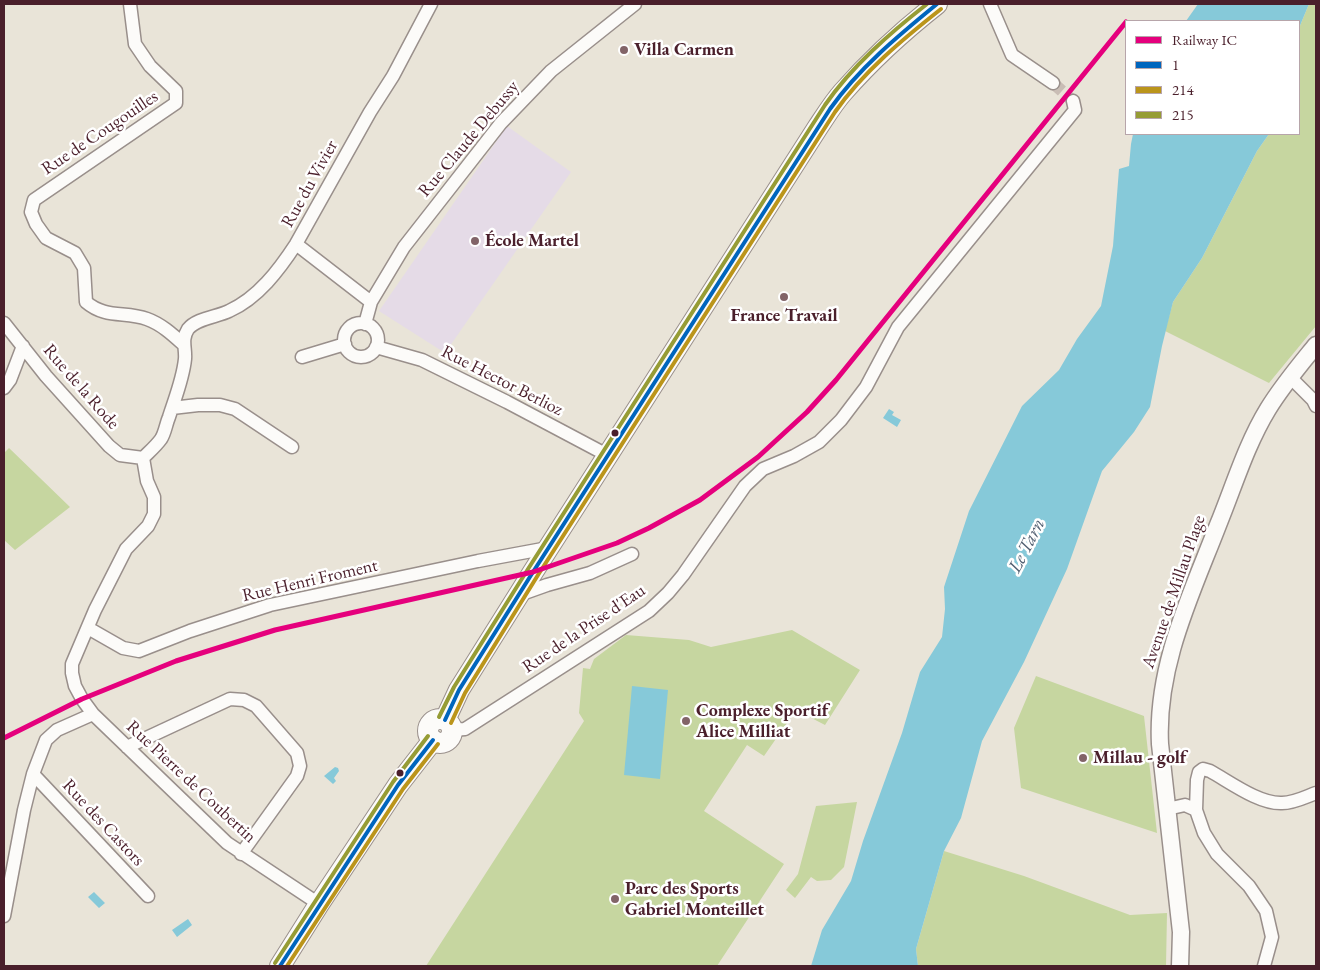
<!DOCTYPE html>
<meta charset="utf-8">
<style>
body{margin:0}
#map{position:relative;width:1320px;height:970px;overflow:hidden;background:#e9e4d8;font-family:"EB Garamond",serif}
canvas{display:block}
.frame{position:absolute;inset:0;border:5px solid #4a1f2b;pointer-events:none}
.legend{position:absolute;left:1125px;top:20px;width:175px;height:115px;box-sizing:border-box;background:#fff;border:1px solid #b7a5aa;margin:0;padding:6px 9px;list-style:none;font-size:15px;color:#4a1f2b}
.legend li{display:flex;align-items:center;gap:10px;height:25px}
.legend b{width:25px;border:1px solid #b7a5aa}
</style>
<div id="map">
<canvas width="1320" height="970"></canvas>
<div class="frame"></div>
<ul class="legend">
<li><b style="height:6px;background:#e5007d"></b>Railway IC</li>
<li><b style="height:6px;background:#0065bd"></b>1</li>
<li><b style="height:6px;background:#bb951b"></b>214</li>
<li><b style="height:6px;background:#969c35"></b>215</li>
</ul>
</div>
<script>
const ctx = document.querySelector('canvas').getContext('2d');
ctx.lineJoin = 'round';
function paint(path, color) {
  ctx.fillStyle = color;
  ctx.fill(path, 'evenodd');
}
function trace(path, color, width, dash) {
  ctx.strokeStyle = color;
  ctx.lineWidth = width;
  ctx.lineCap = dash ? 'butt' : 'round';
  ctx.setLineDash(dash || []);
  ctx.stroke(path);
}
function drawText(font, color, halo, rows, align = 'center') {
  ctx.font = font + ' "EB Garamond",serif';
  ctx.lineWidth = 5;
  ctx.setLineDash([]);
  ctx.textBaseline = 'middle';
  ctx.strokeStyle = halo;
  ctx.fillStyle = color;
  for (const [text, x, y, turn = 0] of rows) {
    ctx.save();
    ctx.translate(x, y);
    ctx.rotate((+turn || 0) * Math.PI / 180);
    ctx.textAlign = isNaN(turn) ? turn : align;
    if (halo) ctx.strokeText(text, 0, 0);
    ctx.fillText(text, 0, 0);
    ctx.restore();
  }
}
paint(new Path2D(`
 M507,126L571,172L445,353L379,311Z`), '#e5dbe7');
paint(new Path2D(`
 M1309,4H1316V326L1269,383L1165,331L1173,302L1202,258L1257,151L1269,134H1299V28Z
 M9,448L70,507L15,550L4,540V453Z
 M792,630L860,670L825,725L796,710L764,756L747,745L704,811L784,864L717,966H426L584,721L579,713L583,668L590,669L594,659L626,635L689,640L711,647Z
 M1036,676L1144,716L1157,833L1021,788L1014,728Z
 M857,802L844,867L831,880L817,881L811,877L795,898L786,890L798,874L816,806Z
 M944,851L1024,876L1130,915L1167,913L1166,966H918L916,949Z`), '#c6d6a0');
paint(new Path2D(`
 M1198,4H1309L1299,28V21H1186Z
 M1133,134H1269L1257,151L1202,258L1173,302L1162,346L1150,407L1134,432L1102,471L1067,569L1024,662L982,741L961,818L944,851L916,949L918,966H811L822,930L851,881L863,841L902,733L920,672L942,637L945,609L944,587L969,511L1022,406L1059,370L1077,339L1101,306L1113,246L1119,169L1129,166L1131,144Z
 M889,409L894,412L892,415L901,420L897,427L883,418Z
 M632,686L668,690L660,779L624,775Z
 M335,767L338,768L339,771L334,778L336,781L333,784L324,776Z
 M94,892L105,903L99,908L88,897Z
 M188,919L192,925L177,937L172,930Z`), '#86c9d9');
trace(new Path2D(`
 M1053,83L1073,101`), '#c9bdb5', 12, [12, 6]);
const minor = new Path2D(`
 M130,4L135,44L150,66L176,91V103L34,200L31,212L36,224L46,238L75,253L84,268L86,302C106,319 125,311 147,319C161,324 172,334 183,344
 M990,4L1012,55L1053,83
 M296,244L371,302
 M4,323L46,376L109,446L120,455L143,458
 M344 340a17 17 0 1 1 34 0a17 17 0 1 1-34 0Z
 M365,324L371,302L404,247L501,123L551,71L635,4
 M376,347L422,360L507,402L607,455
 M302,357L345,344
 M1290,377L1313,400L1316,406
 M4,388L10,380L23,346
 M172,408L198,405H220L235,409L292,447
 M519,595L547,585L590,573L632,554
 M88,628L123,648L139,651L190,631L270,605L478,561L548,548
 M452,730L465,729L649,611L668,593L683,575L745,486L763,469L794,456L819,442L841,420L866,387L898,327L1075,110L1073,101
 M127,747L230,699L244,700L256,706L297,753L300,766L297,776L241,854
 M33,774L148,896
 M1167,809L1185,805L1196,810L1197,780L1199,772L1203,769L1210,771C1230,782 1259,804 1282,803C1294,803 1305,797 1316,793
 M1196,810L1204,833L1217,854L1249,886L1266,911L1272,937L1264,966
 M319,904L227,843L93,714L82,699L75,686L72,673V664L95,610L126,549L148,526L154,514V497L147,481L143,458C149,452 156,446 161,439C165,433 166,424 169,417C175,398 183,379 185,359C186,348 181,340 188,329C197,318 217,317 229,311C258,298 279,270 296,244L370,112L393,76L431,4
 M4,916L24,810L33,774L46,740L57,730L93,714`);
const tertiary = new Path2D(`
 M1180,966L1181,932L1160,744C1156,666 1191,595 1218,525C1234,486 1246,445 1268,409C1282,386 1299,366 1316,345`);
const primary = new Path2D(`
 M428 731a12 12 0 1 1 24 0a12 12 0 1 1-24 0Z
 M445,720L459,690L533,572L818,127C826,115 834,102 843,92C871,60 904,30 937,4
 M280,966L319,904L398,785L433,740`);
trace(minor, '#998f8b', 15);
trace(tertiary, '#998f8b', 19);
trace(primary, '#998f8b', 22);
trace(minor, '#fcfbf9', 12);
trace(tertiary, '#fcfbf9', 16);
trace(primary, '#fcfbf9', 20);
trace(new Path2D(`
 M445,720L459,690L533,572L830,109C859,68 899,35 937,4
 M280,966L398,785L433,740`), '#0065bd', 4);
trace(new Path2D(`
 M451,723L465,693L538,575L835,112C863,72 903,39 941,9
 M287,966L403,789L438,744`), '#bb951b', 4);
trace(new Path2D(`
 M439,717L454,687L528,569L825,105C852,66 890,33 927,4
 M275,963L393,782L428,736`), '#969c35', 4);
trace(new Path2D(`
 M4,738L82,699L176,661L275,630L533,572L617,543L649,528L700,500L758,457L807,412L836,380L1126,22`), '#e5007d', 5);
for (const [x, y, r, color] of [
 [624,50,5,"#826468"],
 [475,241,5,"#826468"],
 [784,297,5,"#826468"],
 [615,433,4.5,"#4a1f2b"],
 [686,721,5,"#826468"],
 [1083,758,5,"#826468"],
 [400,773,4.5,"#4a1f2b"],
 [615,899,5,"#826468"]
]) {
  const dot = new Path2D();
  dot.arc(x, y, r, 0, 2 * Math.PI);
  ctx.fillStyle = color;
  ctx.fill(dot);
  trace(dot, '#fff', 2);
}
drawText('bold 18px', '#4a1f2b', '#fff', [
 ["Villa Carmen",634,50],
 ["École Martel",485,241],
 ["France Travail",784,316,"center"],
 ["Complexe Sportif",696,711],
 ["Alice Milliat",696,732],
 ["Millau - golf",1093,758],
 ["Parc des Sports",625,889],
 ["Gabriel Monteillet",625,910]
], 'left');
drawText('18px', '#4a1f2b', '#fff', [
 ["Rue de Cougouilles",100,133,-34],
 ["Rue Claude Debussy",469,139,-50],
 ["Rue du Vivier",310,184,-61],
 ["Rue Hector Berlioz",502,381,27],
 ["Rue de la Rode",81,387,49],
 ["Rue Henri Froment",310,581,-13],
 ["Avenue de Millau Plage",1174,592,-71],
 ["Rue de la Prise d'Eau",584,629,-34],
 ["Rue Pierre de Coubertin",191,782,43],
 ["Rue des Castors",103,823,47]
]);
drawText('italic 19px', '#515f71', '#fff', [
 ["Le Tarn",1027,546,-63]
]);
</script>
